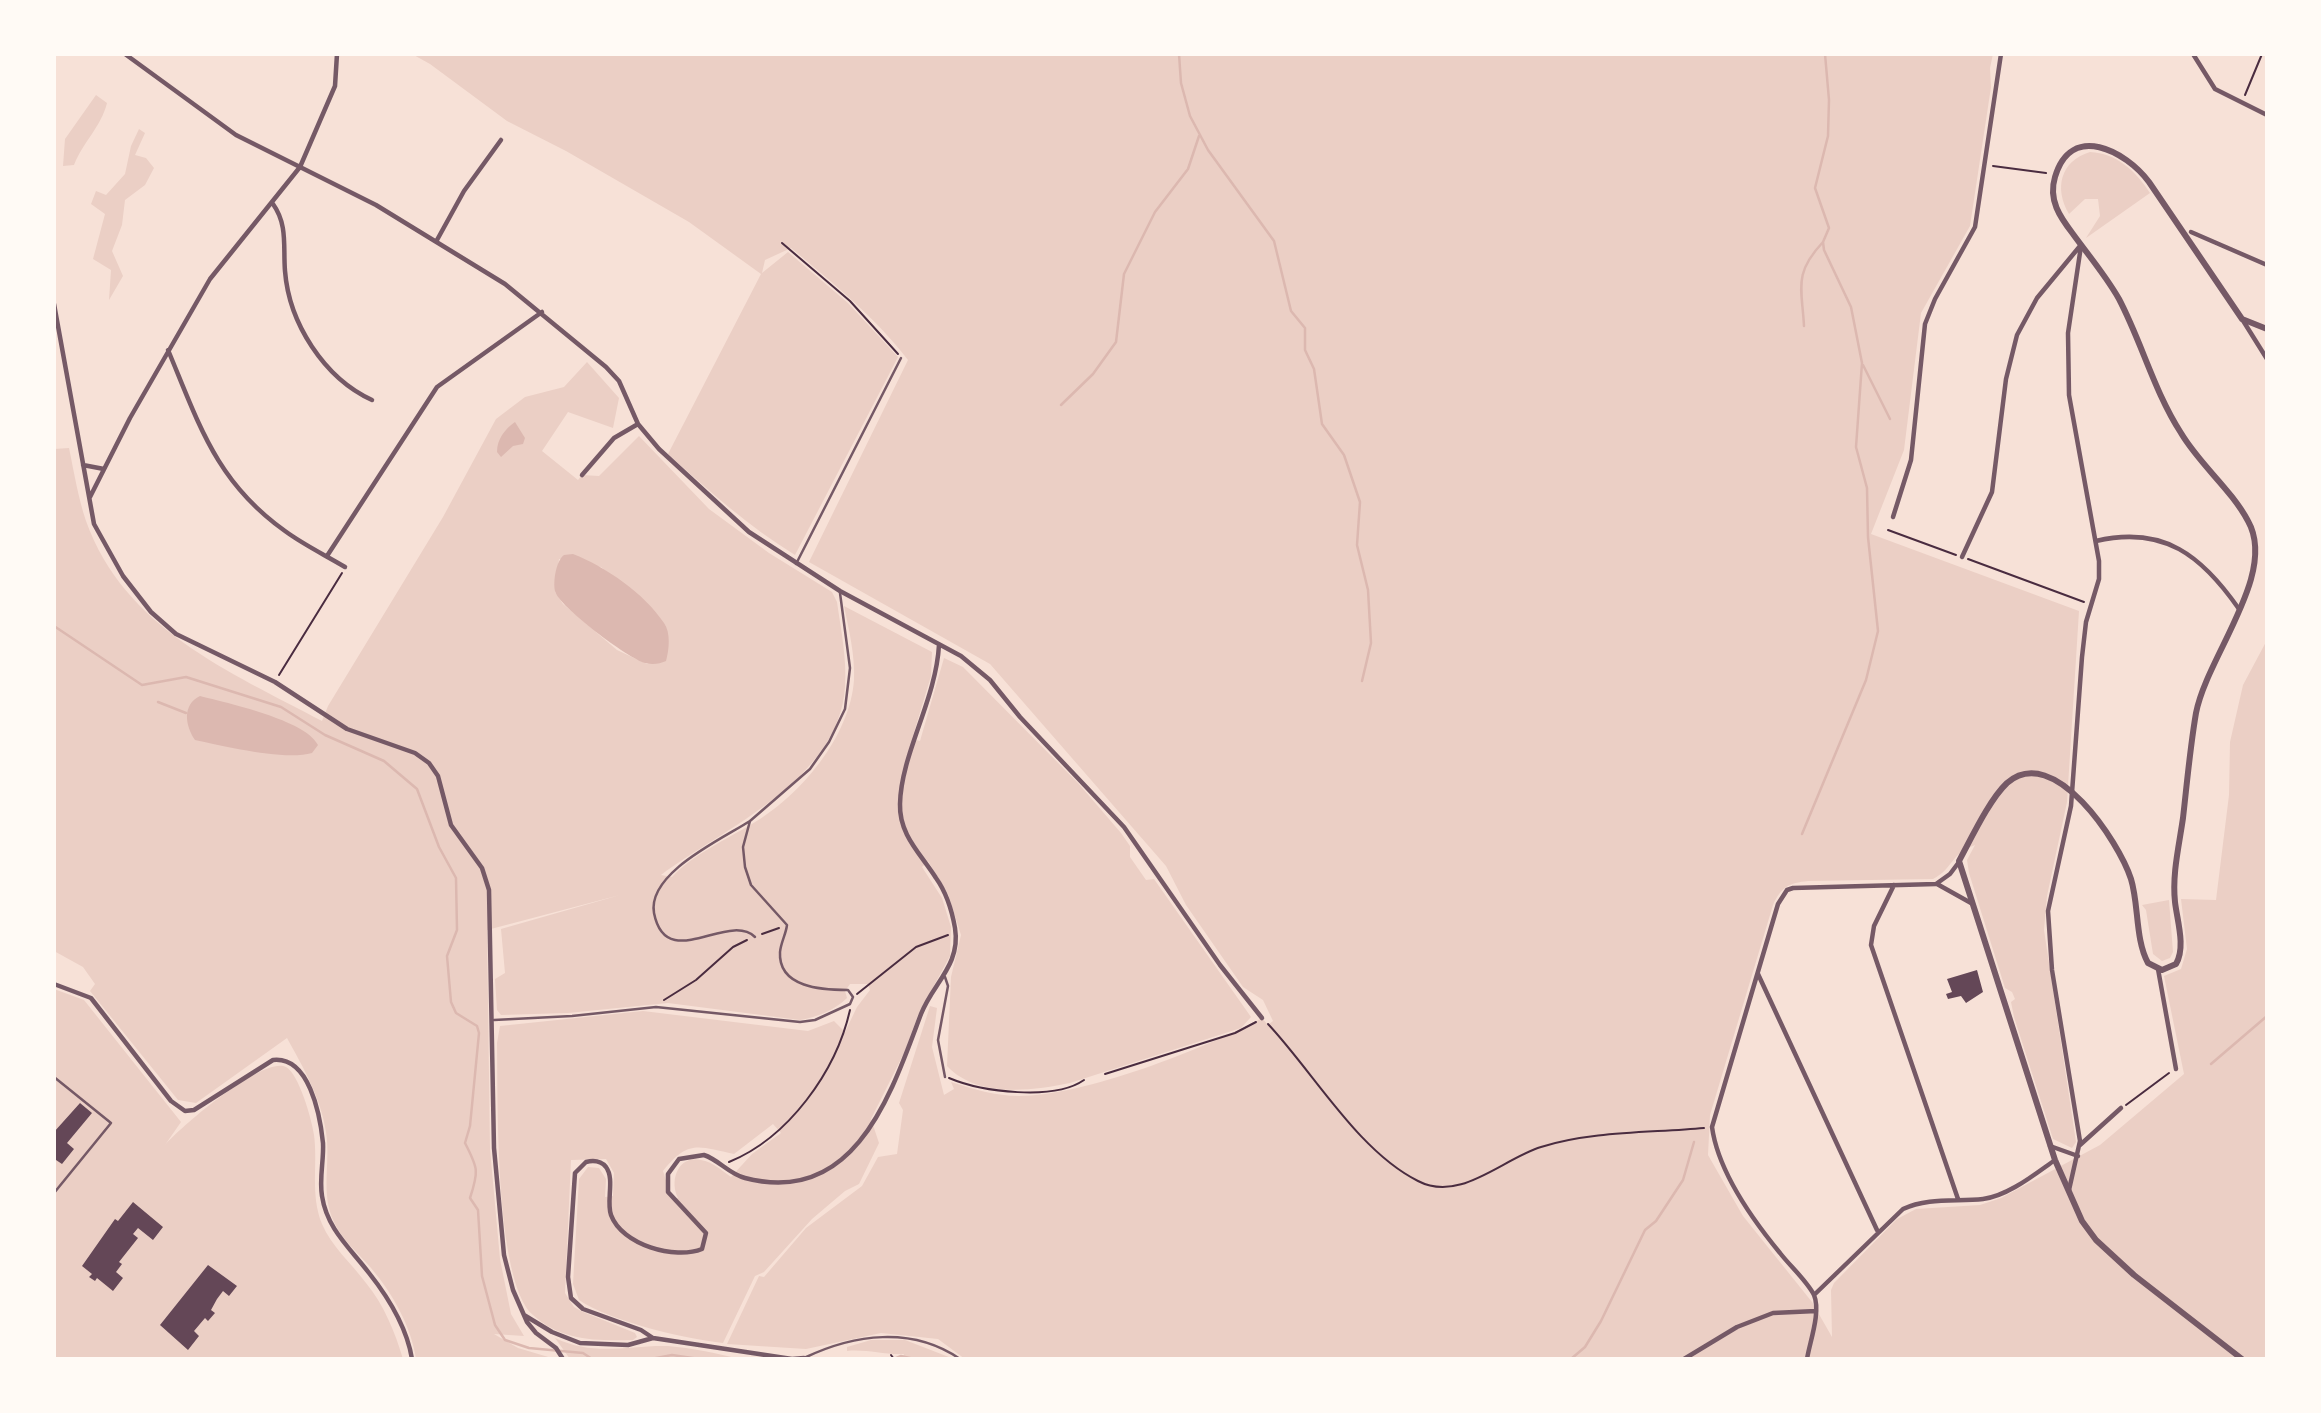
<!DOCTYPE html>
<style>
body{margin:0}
#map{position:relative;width:2321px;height:1413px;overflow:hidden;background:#f7e1d7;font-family:"Archivo Narrow",sans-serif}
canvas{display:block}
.frame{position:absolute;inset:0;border:56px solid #fffaf5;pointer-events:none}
</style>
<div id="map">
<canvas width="2321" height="1413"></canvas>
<div class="frame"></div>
</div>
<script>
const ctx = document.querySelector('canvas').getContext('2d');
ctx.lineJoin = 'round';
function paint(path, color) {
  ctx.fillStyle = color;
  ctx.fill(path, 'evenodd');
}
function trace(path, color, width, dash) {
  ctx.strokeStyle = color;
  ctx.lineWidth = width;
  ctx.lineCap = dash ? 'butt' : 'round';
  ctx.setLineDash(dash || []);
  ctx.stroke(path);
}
paint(new Path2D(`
 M412,54H1993L1990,68L1991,87L1970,226L1921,313L1904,450L1871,534L2079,611L2067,802L2047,896L2044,930L2076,1142L2072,1148L2053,1139L2014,1017L2011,1002L2015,999L2012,992L2005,988L1969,873L1967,860L1975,845C1949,855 1954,868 1933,879L1808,881C1789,883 1781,887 1773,905L1710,1115L1708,1155L1743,1216L1812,1302L1832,1337L1831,1290L1834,1283L1897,1219L1916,1209L1980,1205L2001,1198L2100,1145L2184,1074L2164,976L2181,969L2187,949L2181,899L2216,900L2229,795L2230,742L2243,685L2267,640V1359H965L938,1339L881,1333L806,1349L727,1344L759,1276L764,1277L806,1228L862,1186L878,1157L897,1154L903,1110L899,1103L930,1006L937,1008L932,1047L944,1095L954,1089L951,1082C973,1089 996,1096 1019,1096C1083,1096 1205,1049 1262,1018L1268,1025L1273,1021L1263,1000L1243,987L1186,905L1166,866L990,664L809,562L908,360C875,317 833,283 791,248L765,260L762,273L788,252L848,303L898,357L795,555C748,526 709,491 668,454L761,274L689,222L566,151L507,121L430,64Z
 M96,95L107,103C101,127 83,142 74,165L63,166L65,139Z
 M139,129L145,133L135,155L146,158L154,168L145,185L125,200L122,225L112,251L123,276L109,300L111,270L93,259L105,214L91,204L96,191L106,195L125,174L131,146Z
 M2090,152C2116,153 2136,171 2150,193L2086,238L2100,216L2098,199H2085L2069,214C2054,189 2060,161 2090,152Z
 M587,362L619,398L613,428L568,412L542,451L578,480L582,475L599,476L639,436L709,509L769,553L832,592L837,602C841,630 847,659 845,687C839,780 724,828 661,875L672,877C692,855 727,839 752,824C800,796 850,737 854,680C855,655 849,630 844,606L932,652L931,676L912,739L920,741L944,658L963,667L1078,783L1121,833L1130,846V857L1146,880L1154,879L1251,1017L1241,1028L1070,1083C1031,1091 977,1098 947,1066L951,977L961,935L948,894L928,861L922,867L942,898L951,927L950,956L918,1015L905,1051L871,1119L879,1143L859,1184L845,1191L812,1219L764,1272L755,1276L723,1343C685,1339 610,1321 579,1300L573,1284L579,1179L588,1167L599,1168L606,1179L605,1197L613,1196L614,1173L606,1159L571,1160L565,1293L574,1307L581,1311L635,1333L637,1337L633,1340C597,1341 561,1341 533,1315C494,1281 498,1096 497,1043L500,1026L643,1011L808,1031L834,1021L845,1032L857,1007L870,990L868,984H850L845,991L847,998C835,1010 817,1017 800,1020L668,1003L568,1013L501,1015L497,1010L495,979L505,973L501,929L620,895L487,930L490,1149L500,1259L511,1314L524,1336L494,1334L518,1348L555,1359H416C411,1326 393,1294 371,1268C359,1254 342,1240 334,1222C320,1193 331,1163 326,1132C321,1098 303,1067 287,1038L196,1103L178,1100L90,991L95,984L83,967L54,951V449L69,448C74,472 78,497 86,521C124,628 230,672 322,721L328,706L443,517L496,419L525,397L564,387ZM559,559L601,567L618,581L664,662L647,664L617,650L563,604L555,592ZM773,1124L781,1133L752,1154L731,1177C721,1170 713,1162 701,1160C678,1155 669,1181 678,1198L672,1199L663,1171C688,1140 697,1146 734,1154Z
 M2169,900L2173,952L2170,958L2162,961L2153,954L2146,910L2142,905Z
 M54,989L84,1000L181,1122L165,1145C182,1126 263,1056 286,1067C299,1074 312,1120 314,1135C318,1165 310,1194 322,1224C331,1246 352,1264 366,1283C384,1305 395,1332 403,1359H54Z
 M555,1338C595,1357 628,1345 668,1346C692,1348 716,1353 739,1359H570Z
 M871,1340H905L954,1359H902L904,1354C884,1355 866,1349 847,1351V1347Z`), '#ebcfc5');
paint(new Path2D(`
 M515,422L525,438L523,444L513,446L501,457L497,452C497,439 505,429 515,422Z
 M573,554C606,567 644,593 664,623C671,633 669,650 666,661C660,664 652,665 645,663C629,659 558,606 555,591C553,581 556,561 564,555Z
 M200,696C227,703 306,720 318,745L312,753C284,761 224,746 195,740C185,725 182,705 200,696Z`), '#dcb8b0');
trace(new Path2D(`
 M1179,54L1181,83L1190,116L1208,150L1274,241L1291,311L1305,328V350L1314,369L1322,424L1344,455L1360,502L1357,545L1368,590L1371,643L1362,681
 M1804,326C1802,288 1793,274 1823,242
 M1863,365L1890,419
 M1061,405L1093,374L1116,342L1124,274L1155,212L1188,169L1199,136
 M54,626L142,685L186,677L281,707L325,735L384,761L417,789L439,847L456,878L457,930L447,956L451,1002L456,1013L477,1026L479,1033L470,1126L465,1143C478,1168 479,1171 470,1198L478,1210L482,1276L495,1325L505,1340L529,1348L583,1353L592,1359
 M158,702L186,713
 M1802,834L1866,680L1878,631L1868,537L1867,488L1856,447L1862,363L1851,307L1824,250L1823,242L1829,228L1815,188L1828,136L1829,100L1825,54
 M2211,1064L2267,1016
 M651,1359L672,1355L699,1359
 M847,1359H867
 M894,1359L901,1356L914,1359
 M1571,1359L1585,1347L1601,1321L1645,1230L1656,1221L1683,1180L1694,1142`), '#dcb8b0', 2.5);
paint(new Path2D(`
 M1977,970L1983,992L1966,1003L1961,996L1948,999L1946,994L1952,992L1947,979Z
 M80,1103L92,1113L67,1143L74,1149L62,1164L56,1160L54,1163V1132Z
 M133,1202L163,1227L153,1240L138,1228L133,1234L138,1238L119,1262L122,1264L116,1272L123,1278L113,1291L97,1278L95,1281L89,1277L92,1274L82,1266L115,1219L118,1221Z
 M208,1265L237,1286L229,1296L223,1291L217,1299L211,1310L215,1313L208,1321L205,1318L194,1331L199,1336L188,1350L160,1325Z`), '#644757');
trace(new Path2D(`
 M2245,95L2262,54
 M1993,166L2046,173
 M782,243L850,301L898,354
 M1888,530L1956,555
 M1968,559L2084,602
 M279,675L342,573
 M762,934L779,928
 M857,994L916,947L948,935
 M664,1000L696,980L733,947L747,940
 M1268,1024C1314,1073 1358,1151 1418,1181C1460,1203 1502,1159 1541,1147C1592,1131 1650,1133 1704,1128
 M1105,1074L1235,1033L1256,1022
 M949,1078C982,1092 1054,1101 1084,1080
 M2126,1105L2169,1073
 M729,1162C788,1138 836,1072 850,1010
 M891,1355L894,1359`), '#4a2c40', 2);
trace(new Path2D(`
 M796,564L901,358
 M750,821C722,839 647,873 654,913C666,974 728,911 755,937
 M945,977L948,986L938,1040L945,1077
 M494,1020L572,1016L656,1007L800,1022L815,1020L850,1004L853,997L848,990C823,990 778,988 780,952C781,942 786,934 787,925L751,885L745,867L743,847L750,821L810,769L829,742L845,709L850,668L840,593
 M54,1077L111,1123L54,1193
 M804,1358C854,1334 912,1326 960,1359`), '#755966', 2.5);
trace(new Path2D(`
 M125,54L236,135L376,205L505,284L606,367L619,381L638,424L659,449L749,532L840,591L961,656L990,680L1020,717L1124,827L1220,965L1262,1018
 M2193,54L2215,89L2267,115
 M273,204C288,225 283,247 285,271C289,323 324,378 372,400
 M2191,232L2267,265
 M437,240L464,191L501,140
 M54,304L94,524L123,576L151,612L176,634L275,682L347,729L415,753L429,763L438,776L451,825L482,868L489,890L494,1148L504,1255L513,1290L527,1322L536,1333L556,1348L563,1359
 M2242,319L2267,359
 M168,350C199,424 216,482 285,531C304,545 325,555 345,567
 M83,465L104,469
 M582,475L614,438L638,424
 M90,497L130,418L210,279L300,167L335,86L337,54
 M1893,517L1911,460L1925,324L1935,299L1975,227L2001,54
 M2096,541C2164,525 2202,556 2239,609
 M327,556L437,387L542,312
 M1962,557L1992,492L2006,379L2017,335L2037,298L2080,246
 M1937,884L1971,903
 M1894,885L1874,926L1871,945L1958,1199
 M2158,969L2176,1069
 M1758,974L1877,1230
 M54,984L91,998L171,1101L185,1111L194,1110L273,1060C309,1056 320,1114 323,1143C324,1160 319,1179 322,1196C327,1229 350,1248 369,1273C388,1297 407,1328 412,1359
 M2080,1145L2121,1108
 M2050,1146L2078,1156
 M2069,1190L2080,1141L2052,970L2048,911L2071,806L2082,657L2086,622L2099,579V561L2069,395L2068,333L2081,246
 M1814,1295L1903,1209C1928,1197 1957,1202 1983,1199C2008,1196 2035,1174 2055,1160
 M524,1315L552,1332L580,1343L628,1345L653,1338L792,1359
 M653,1338L641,1330L583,1309L571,1298L568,1277L575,1173L586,1162C594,1160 601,1161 606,1167C615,1179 606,1201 611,1215C622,1245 675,1260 702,1249L706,1233L668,1192V1174L679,1159L704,1155C719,1160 729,1174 745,1178C855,1207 891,1094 921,1014C933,983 961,965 955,928C952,911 946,892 936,878C921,854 899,835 900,804C901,754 936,700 939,645
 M792,1359L804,1358
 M1684,1359L1737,1327L1773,1313L1816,1311
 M1807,1359C1810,1341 1821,1312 1814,1295C1807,1281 1790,1266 1780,1253C1752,1219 1718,1171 1712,1127L1778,904L1787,890L1793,888L1936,884L1950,874L1959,862`), '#755966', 4.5);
trace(new Path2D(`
 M2242,1359L2134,1275L2096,1240L2082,1221L2055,1160L1959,861C1971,839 1989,800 2007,783C2054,742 2119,842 2131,879C2139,905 2135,939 2148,963L2162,970L2176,964C2186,947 2177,920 2175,902C2172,874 2179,846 2183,818C2187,783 2190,748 2196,713C2207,656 2278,574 2248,521C2231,489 2200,465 2181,433C2154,391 2142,343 2119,299C2106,276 2089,256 2073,234C2060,217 2048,200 2055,177C2071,122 2126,151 2149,182L2242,319L2267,329`), '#755966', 6);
</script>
